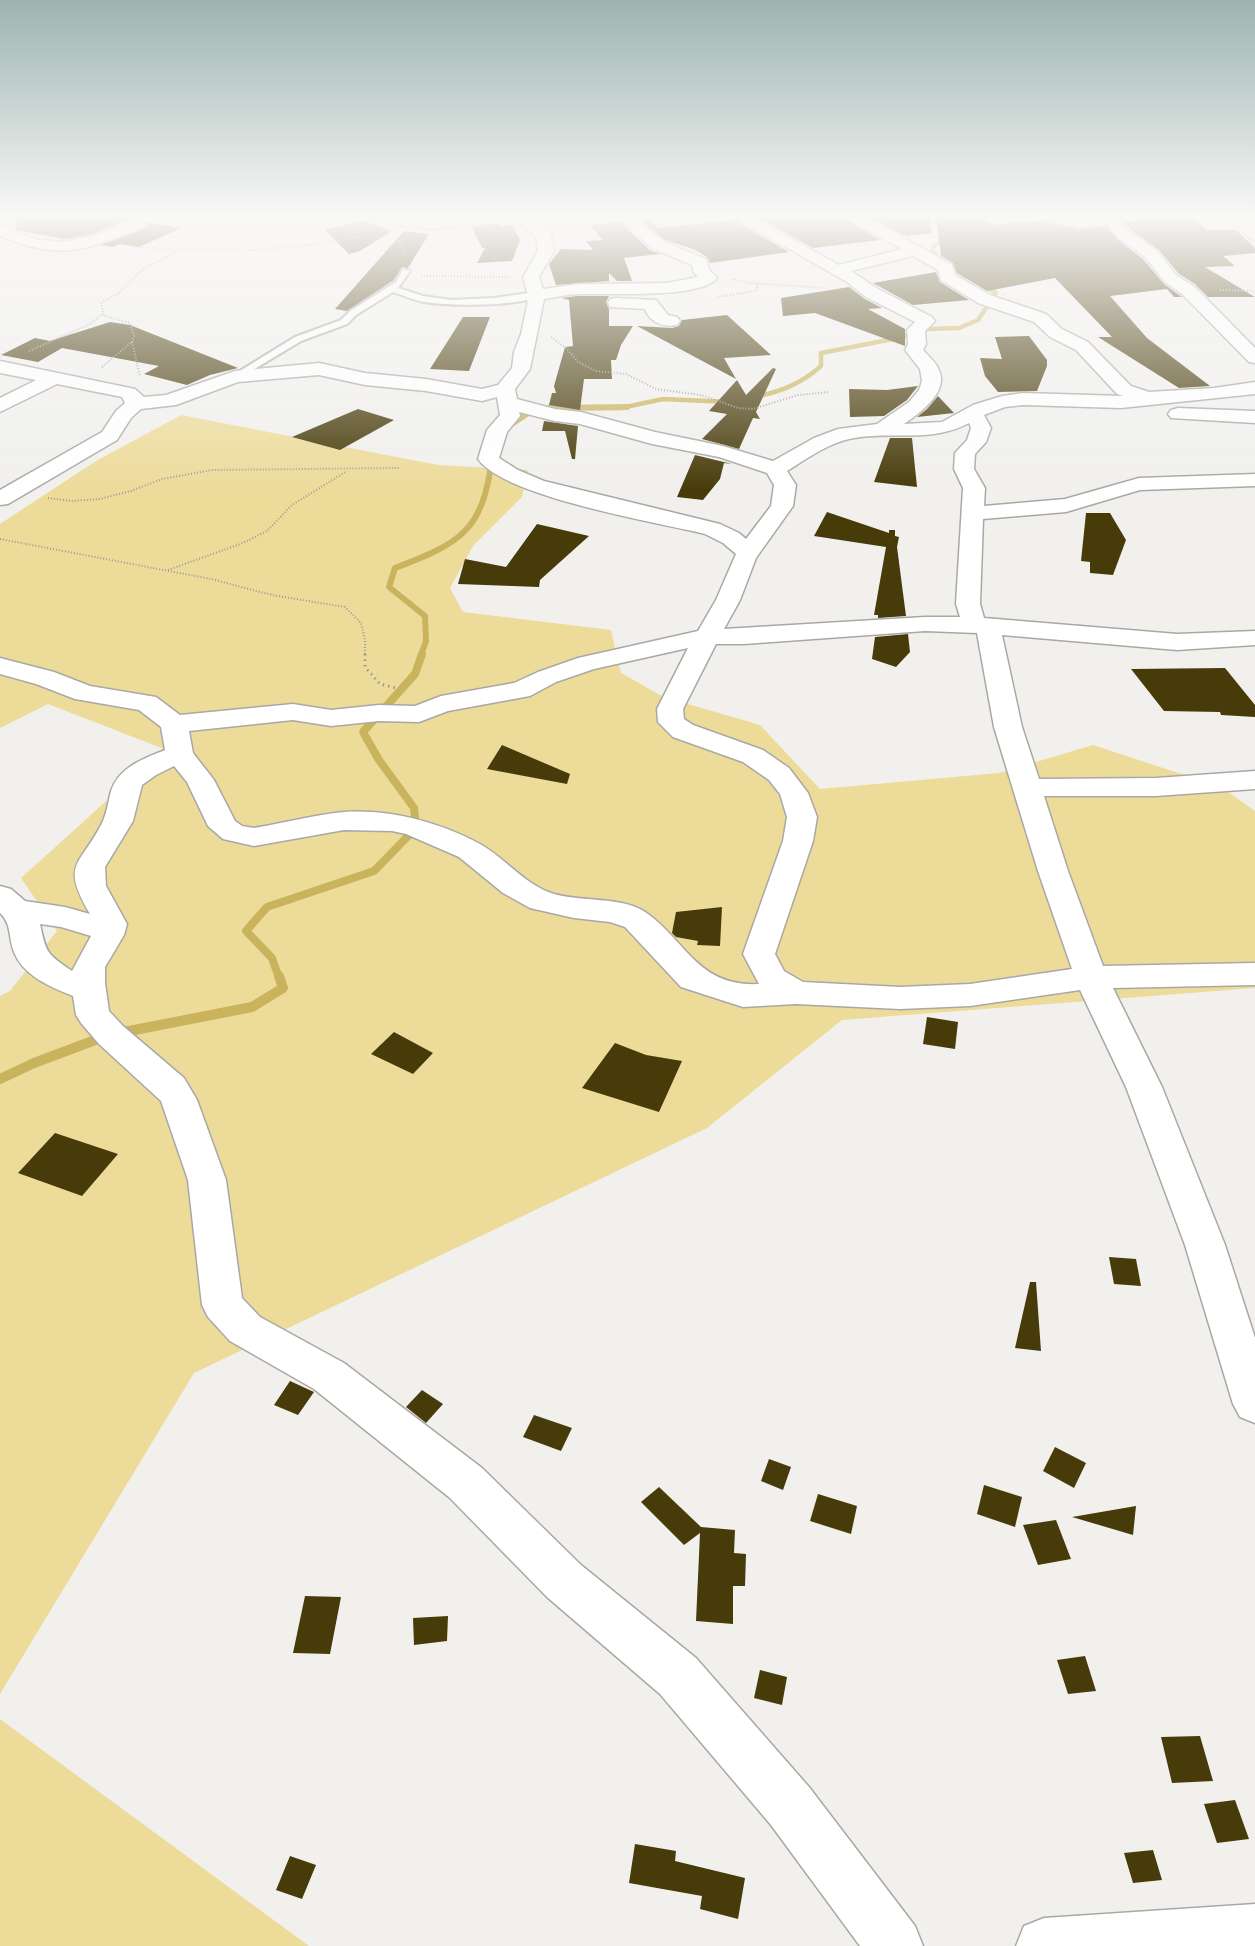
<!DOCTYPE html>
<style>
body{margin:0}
canvas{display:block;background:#f1f0ed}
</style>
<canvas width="1255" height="1946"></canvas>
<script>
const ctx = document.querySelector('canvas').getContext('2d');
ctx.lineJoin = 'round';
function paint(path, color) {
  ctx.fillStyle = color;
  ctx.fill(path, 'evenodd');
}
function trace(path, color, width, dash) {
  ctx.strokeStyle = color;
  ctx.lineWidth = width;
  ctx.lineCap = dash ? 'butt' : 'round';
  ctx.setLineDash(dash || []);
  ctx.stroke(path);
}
paint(new Path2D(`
 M181,415L438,465L528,470L522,497L473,546L450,588L463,612L611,630L621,673L664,697L760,725L820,789L999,773L1093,745L1221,787L1255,811V988L842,1020L707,1128L194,1373L0,1694V996L10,991L57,931L21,878L164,749L48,704L0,728V524L96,461Z
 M0,1719L309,1946H0Z`), '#eddb9a');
trace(new Path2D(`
 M948,234L933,247V251L943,262L967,277
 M754,397C780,392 801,384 821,366V353L898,338L927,329L959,328L978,320L996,293L982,284
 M549,408H621L663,399L729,402`), '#cab35d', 4.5);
trace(new Path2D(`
 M506,428L528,413L550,408L627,407
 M421,655L426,641L425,616L389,587L395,568C461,543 483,531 492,458`), '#cab35d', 6);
trace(new Path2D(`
 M279,978L272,958L246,931L267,907L374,871L416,828L414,808L379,760L363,732L415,674L422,654`), '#cab35d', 8);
trace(new Path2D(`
 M119,1033L252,1007L283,988L279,976
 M0,1079L34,1063L106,1036`), '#cab35d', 10);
paint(new Path2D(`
 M17,218H122L130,219L93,234L65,239L16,230Z
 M758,218H843L880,240L813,248Z
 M870,218H930L931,233L906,236Z
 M936,218H982L990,224L999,225L1016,221L1023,223L1048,219L1054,223L1079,229L1106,226L1117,239L1143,259L1164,284L1182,297H1174L1167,289L1110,296L1147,338L1210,386L1179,388L1098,337H1112L1055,278L987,291L957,273L953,263L941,256Z
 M1137,218H1195L1206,230H1236L1255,248V253L1223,256L1235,266L1205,267L1255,297H1208L1195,284L1179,274L1159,250L1130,229L1123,221H1140Z
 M362,220L392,231L360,251L349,254L325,230Z
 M641,220H651L658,228L734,220L789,252L710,263L707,257L693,249L665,240Z
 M146,222L181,228L139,247L120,244L113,247L101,245L143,229L147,226Z
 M620,222L650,250L660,254L624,258L632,281H617L609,273V281L556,285L549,264L561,249L593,250L586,241L603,240L590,225Z
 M499,223L500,226L512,225L520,240L512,261L477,263L485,248H482L471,226Z
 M404,231L429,234L408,268L402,267L394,280L347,311L335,309Z
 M936,272L940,282L969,300L913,305L873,283Z
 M849,287L865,299L882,308L868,309L905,329V346L815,313L783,316L781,298Z
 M577,296H609L606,302L609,309V326H633L621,345L616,360H611L612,379H584L580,410L549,405L552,393H556L554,386L565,347L573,346L569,300L561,298Z
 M727,315L771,355L724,358L736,379L637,326L672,328L679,326L682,320Z
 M463,317H490L469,371L430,369Z
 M110,322L130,325L238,368L210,375L187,385L144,374L159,366L62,348L38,362L1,355L35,338L50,341Z
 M1029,336L1047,360V366L1037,391L998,392L985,376L980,358L1002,359L995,337Z
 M773,368L776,369L756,412L760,419L753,418L739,449L702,439L727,414L709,411L737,380L746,395Z
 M918,386L907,400L884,416L850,417L849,389L887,390Z
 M938,396L954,413L917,417L927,409Z
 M358,409L394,420L340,450L292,437Z
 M544,421L578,426L575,459H572L565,431H542Z
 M890,438H912L917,487L874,482Z
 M695,455L732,464L724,463L720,479L703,500L677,497Z
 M827,512L889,533V530H895V536L899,537L897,547L906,616L878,618V615H874L886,547L814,536Z
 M1086,513H1110L1126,540L1113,575L1090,573V562L1081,561Z
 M537,524L589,536L540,580L539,587L458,584L465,559L506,567Z
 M908,634L910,652L896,667L872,659L875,637Z
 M1225,668L1255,705V717L1221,715L1220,712L1164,711L1131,669Z
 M502,745L570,774L567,784L487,769Z
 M722,907L720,946L697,945L698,941L676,937L672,933L676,912Z
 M927,1017L958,1022L955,1049L923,1044Z
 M394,1032L433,1053L413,1074L371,1054Z
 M615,1043L646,1055L682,1061L659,1112L582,1088Z
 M55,1133L118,1154L82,1196L18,1173Z
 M1109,1257L1136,1259L1141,1286L1114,1284Z
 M1030,1282H1036L1041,1351L1015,1348Z
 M290,1381L314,1392L298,1415L274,1405Z
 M422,1390L443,1404L426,1423L406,1407Z
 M534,1415L572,1428L561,1451L523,1437Z
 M1055,1447L1086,1463L1074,1488L1043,1471Z
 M769,1459L791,1467L783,1490L761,1481Z
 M984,1485L1022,1497L1015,1527L977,1514Z
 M659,1487L701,1527L735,1530L734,1553L746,1554L745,1586H733V1624L696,1621L700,1533L684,1545L641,1502Z
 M818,1494L857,1506L851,1534L810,1521Z
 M1136,1506L1133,1535L1072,1517Z
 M1056,1520L1071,1559L1038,1565L1023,1525Z
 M305,1596L341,1597L330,1654L293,1653Z
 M448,1616L447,1641L414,1645L413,1618Z
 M1085,1656L1096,1691L1068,1694L1057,1660Z
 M760,1670L787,1677L782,1705L754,1698Z
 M1200,1736L1213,1781L1172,1783L1161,1737Z
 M1235,1800L1249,1839L1217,1843L1204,1804Z
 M635,1844L676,1851L675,1861L745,1878L738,1919L700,1909L702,1896L629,1883Z
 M1153,1850L1162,1880L1133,1883L1124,1853Z
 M290,1856L316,1865L302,1899L276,1890Z`), '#473b0a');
const lane = new Path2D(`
 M403,269L410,271L398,288L423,296L451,300L494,298L536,292L540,295C521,307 448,306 424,302C413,300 403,295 393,292L356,315L347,324L301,341L238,379L230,377L295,337L341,320L350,311L396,282Z`);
const street = new Path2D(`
 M369,218H490L483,222L430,229L376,222Z
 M513,218H530L551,234L554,251L539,277L543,289L579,284L667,283L698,277L693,271L692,265L652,248L619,218H635L664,242L706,259L709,269L717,278C701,299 609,293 581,294C569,294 557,297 544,299L530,369L515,389L517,399L555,409L581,412L655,432L723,446L773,461L814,438L838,429L877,424L909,402L919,390L922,381L920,369L905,350L908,344L907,330L915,322L866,297L847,282L735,218H753L839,265L902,249L845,218H865L883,226L952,265L955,275L990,295L1046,314L1062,329L1088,342L1131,386L1149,392L1214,388L1255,382V394L1121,408L1023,405L1005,407L984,415L991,428L986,442L975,454L974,469L985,488L984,506L1065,499L1139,478L1255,474V486L1140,490L1066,512L983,519L980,604L984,618L1177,634L1255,631V645L1177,650L1002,635L1022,727L1039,779L1156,778L1255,771V789L1156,796H1044L1068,871L1103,966L1255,963V985L1113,988L1162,1087L1225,1245L1255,1338V1423L1240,1417L1233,1404L1185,1245L1126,1087L1080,990L970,1006L900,1009L796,1004L743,1007L681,987L625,927L610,922L574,918L530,908L503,893L459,857L406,834L392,831L344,830L254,846L223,839L208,826L187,782L174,766L156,775L142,785L133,821L105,867L106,886L127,924L124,935L105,967V983L109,1011L123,1026L184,1078L197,1100L226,1180L242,1298L260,1317L344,1363L482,1468L581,1565L696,1658L809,1787L915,1926L923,1946H860L771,1825L660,1694L547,1597L450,1498L314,1389L230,1341L208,1317L202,1305L188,1180L161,1101L99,1044L81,1023L76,1015L73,996C51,987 23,976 14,952C8,937 12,924 0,913V886L11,889L25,901L65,907L90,914C60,862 80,867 102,823C107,813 108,802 111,791C119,767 143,759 165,750L161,727L139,710L75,699L36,684L0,674V658L54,672L90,686L156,697L180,715L293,704L331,710L379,705L415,706L441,696L514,683L538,672L578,658L698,631L716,600L736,554L723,543L705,534C656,522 504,497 478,459L487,430L500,415L497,397L482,401L426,391L365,385L319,375L238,382L176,405L141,409L131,418L117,440L8,504L0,505V490L102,432L116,411L125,403L122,397L57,384L0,412V398L36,380L0,373V361L135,389L144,397L166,395L235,371L319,363L365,373L426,379L482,389L498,385L512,368L514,352L521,334L527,306L528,295L523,277L538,251L536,236ZM913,256L938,270L941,280L978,303L1034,322L1050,337L1076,350L1117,394L1123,396L1023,393L1002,396L973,405L942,422L904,424C920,413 951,391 938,368C935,361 928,356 923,350L926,344L925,331L935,321L932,317L878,289L851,271ZM519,412L555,421L580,424L652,444L719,457L767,473L774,485L771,506L746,539L739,533L720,524L544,481L518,470L499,458L507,432L520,416ZM969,423L971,428L967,440L955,453L954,469L963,488L956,604L960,617H925L724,629L740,600L756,558L793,506L796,485L787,471C806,459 827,444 849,439C890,430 930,444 969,423ZM925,631L977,633L994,727L1038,871L1072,969L970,984L900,987L803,982L784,971L775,954L813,841L817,817L808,793L789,768L763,750L693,725L684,719L683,709L716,644H744ZM688,648L657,709L658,722L673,737L743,762L769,780L780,794L787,817L783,841L743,954L759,984C699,987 688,944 648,914C623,895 580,903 551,893C523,883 505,858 480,844C439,822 390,809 344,812C314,815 284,823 254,828L242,826L235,821L214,780L193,753L189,731L293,720L331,726L379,721L419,722L448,711L530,696L556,682L594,669ZM40,924L61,927L91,936L72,971C47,954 46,953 40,924Z
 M984,218H1016C1009,225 990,225 984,218Z
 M1053,218H1118L1128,231L1157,251L1177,276L1194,286L1255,348V363L1249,362L1182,294L1165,282L1145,257L1118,237L1107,224L1080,227L1055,221Z
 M1230,218H1246L1255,227V240L1250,238Z
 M137,219L145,224L142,227C84,252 60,260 0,236V226L35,239L62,242L94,236Z
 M616,298L656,300L668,315L677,317L680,321L677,325C664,328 649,322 645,309L610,307L608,303L610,299Z
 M1178,408L1255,411V423L1171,418L1168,414L1171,410Z
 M1255,1904V1946H1016L1024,1926L1044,1918Z`);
trace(lane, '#a9a8a5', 4);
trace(street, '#a9a8a5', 3);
trace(new Path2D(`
 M567,235L610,228
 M399,240L406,255
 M140,248L255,250L302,246L367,236
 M421,276L510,277
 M732,279L750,283L826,288
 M1220,290L1255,291
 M718,297L755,291L758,289L756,283
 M551,337L566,348L578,362L596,371L626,374L656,389L701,395L738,408L753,409L798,395L829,392
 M132,342L140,377
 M29,351L90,324L104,313
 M102,367L132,342L134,336L130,323L104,316L101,303L120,292L142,270L177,252
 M48,498L72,501L100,499L131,491L162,479L212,470L399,468
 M0,539L211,579L272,595L345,607L361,623L365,640V655
 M168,570L243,543L267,531L292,505L347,471`), '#9a9a98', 2, [1, 2]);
trace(new Path2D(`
 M365,654V667L380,684L396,688`), '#9a9a98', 3, [1.5, 4]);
paint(lane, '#fff');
paint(street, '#fff');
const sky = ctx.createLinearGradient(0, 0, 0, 490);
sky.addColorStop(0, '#9cb4b0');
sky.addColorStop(0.44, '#f9f8f7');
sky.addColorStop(1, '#f9f8f700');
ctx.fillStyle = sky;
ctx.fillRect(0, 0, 1255, 490);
</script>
